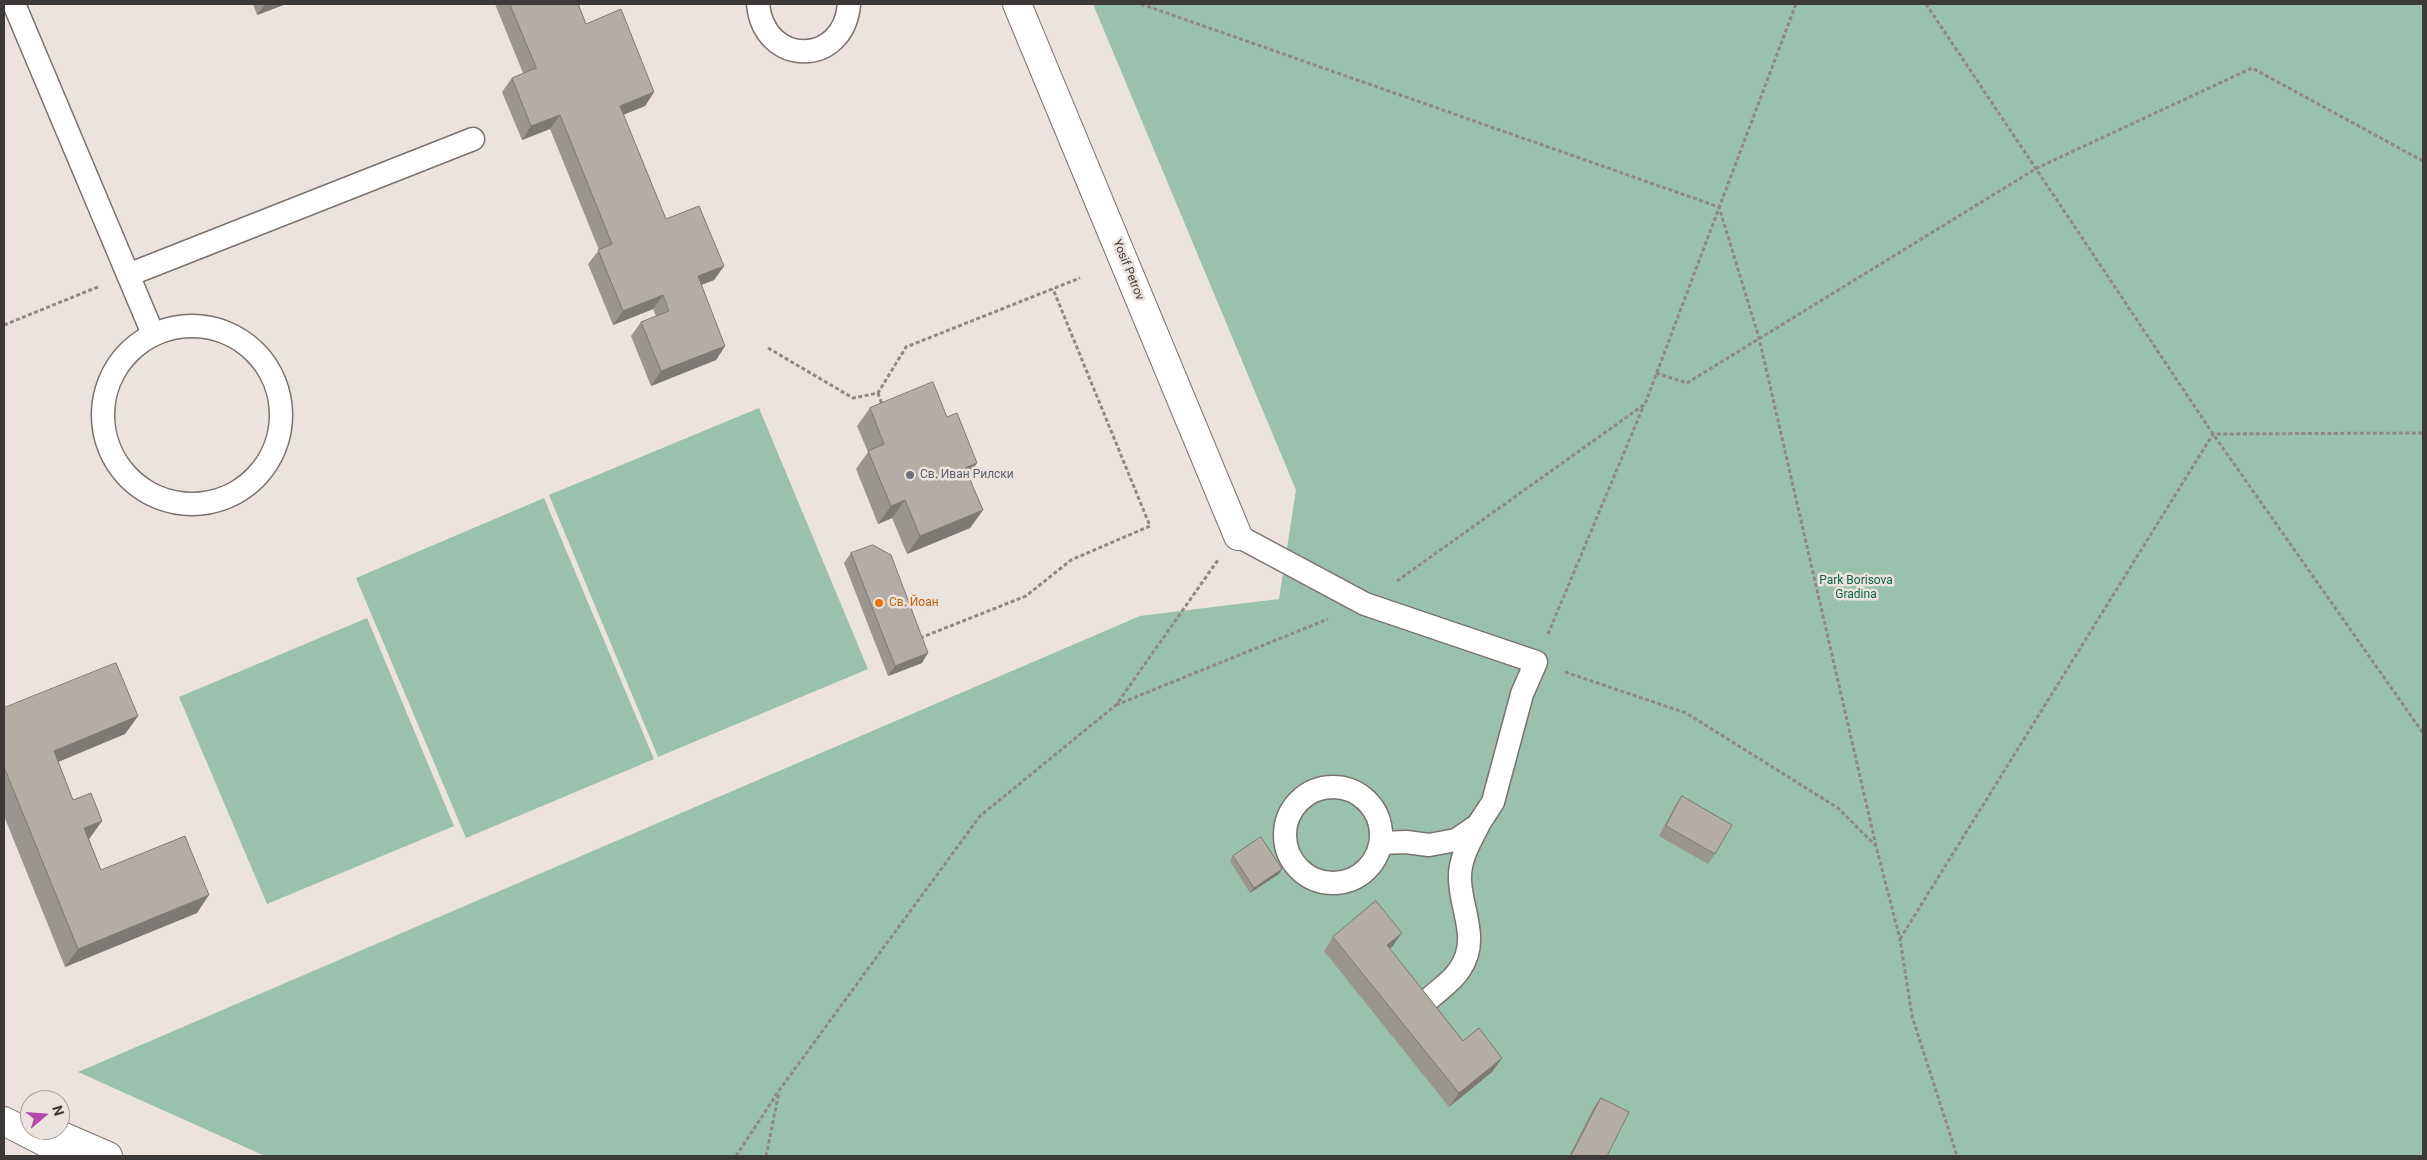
<!DOCTYPE html>
<meta charset="utf-8">
<style>
body{margin:0}
#map{position:relative;width:2427px;height:1160px;overflow:hidden;background:#ece3de;font-family:Roboto,sans-serif}
canvas{display:block}
.frame{position:absolute;inset:0;border:5px solid #3d3938;pointer-events:none}
.north{position:absolute;left:20px;top:1090px;width:50px;height:50px;box-sizing:border-box;background:#ece3de;border:1px solid #a69f9c;border-radius:50%;rotate:72deg;font-size:14px;font-weight:700;line-height:20px;text-align:center;color:#3d3938}
.north::after{content:'';display:block;margin:auto;width:18px;height:22px;background:#b349aa;clip-path:polygon(50% 0,100% 100%,50% 72%,0 100%)}
</style>
<div id="map">
<canvas width="2427" height="1160"></canvas>
<div class="frame"></div>
<div class="north">N</div>
</div>
<script>
const ctx = document.querySelector('canvas').getContext('2d');
ctx.lineJoin = 'round';
function paint(path, color) {
  ctx.fillStyle = color;
  ctx.fill(path, 'evenodd');
}
function trace(path, color, width, dash) {
  ctx.strokeStyle = color;
  ctx.lineWidth = width;
  ctx.lineCap = dash ? 'butt' : 'round';
  ctx.setLineDash(dash || []);
  ctx.stroke(path);
}
function drawText(font, color, halo, rows, align = 'center') {
  ctx.font = font + ' Roboto,sans-serif';
  ctx.lineWidth = 5;
  ctx.setLineDash([]);
  ctx.textBaseline = 'middle';
  ctx.strokeStyle = halo;
  ctx.fillStyle = color;
  for (const [text, x, y, turn = 0] of rows) {
    ctx.save();
    ctx.translate(x, y);
    ctx.rotate((+turn || 0) * Math.PI / 180);
    ctx.textAlign = isNaN(turn) ? turn : align;
    if (halo) ctx.strokeText(text, 0, 0);
    ctx.fillText(text, 0, 0);
    ctx.restore();
  }
}
paint(new Path2D(`
 M1093,4H2423V1156H265L78,1072L1140,616L1279,599L1296,490Z
 M759,408L868,669L658,757L549,495Z
 M544,498L654,759L466,838L356,578Z
 M367,618L454,826L267,904L179,697Z`), '#99c1ad');
const lane = new Path2D(`
 M14,4L153,334
 M758,4C764,67 844,67 849,4
 M128,275L473,139
 M103 415a89 89 0 1 1 178 0a89 89 0 1 1-178 0Z
 M1238,536L1365,604L1536,662L1522,694L1493,802L1478,825L1456,840L1429,845L1406,842L1381,843
 M1285 835a48 48 0 1 1 96 0a48 48 0 1 1-96 0Z
 M1427,1001C1437,991 1453,981 1460,969C1480,939 1461,911 1460,880C1459,860 1469,843 1478,826`);
const street = new Path2D(`
 M1017,4L1238,536`);
const primary = new Path2D(`
 M4,1121L72,1156
 M55,1133L108,1156`);
trace(lane, '#7a726e', 25);
trace(street, '#7a726e', 30);
trace(primary, '#7a726e', 30);
trace(new Path2D(`
 M1141,4L1719,207L1759,338L1876,846
 M1926,4L2213,434L2423,733
 M4,325L100,286
 M768,348L853,398L878,393L906,347L1080,278
 M1656,373L1687,383L2037,168L2252,68L2423,161
 M878,393L883,407
 M1397,581L1645,404L1796,4
 M1548,634L1644,405
 M920,638L1026,596L1071,560L1150,526L1053,289
 M1565,672L1686,713L1838,808L1876,846L1900,939L1912,1016L1957,1156
 M1116,705L1328,619
 M1900,939L2213,434L2423,433
 M736,1156L780,1089L980,816L1116,705L1218,560
 M766,1156L779,1092`), '#8f8885', 3, [4, 2.5]);
trace(lane, '#fff', 22);
trace(street, '#fff', 28);
trace(primary, '#fff', 28);
paint(new Path2D(`
 M253,4H286L257,15Z
 M495,4H578L586,24L654,92L645,106L623,115L666,219L724,266L714,280L701,285L725,346L716,360L651,386L631,336L641,322L656,316L653,309L613,325L588,264L599,250L550,129L522,140L502,92L512,78L523,73Z
 M870,408L968,476L983,510L970,528L907,554L892,518L878,524L856,469L868,452L857,426Z
 M851,553L922,663L888,676L844,563Z
 M4,708L138,716L125,734L58,762L73,800L102,821L89,839L101,870L197,913L65,967L4,816Z
 M1682,796L1715,854L1708,864L1659,836L1675,806Z
 M1233,856L1282,869L1279,874L1250,893L1230,861Z
 M1402,933L1390,949L1463,1041L1502,1058L1492,1072L1449,1107L1324,951L1333,937Z
 M1601,1098L1607,1156H1569L1594,1107Z`), '#9a958f');
paint(new Path2D(`
 M265,4H286L257,15Z
 M654,92L645,106L610,120L620,106Z
 M560,115L550,129L522,140L531,126Z
 M724,266L714,280L688,290L698,276Z
 M663,295L653,309L613,325L623,311Z
 M725,346L716,360L651,386L661,371Z
 M977,463L965,481V468Z
 M905,500L892,518L878,524L891,506Z
 M983,510L970,528L907,554L920,536Z
 M928,653L922,663L888,676L895,666Z
 M138,716L125,734L41,769L54,751Z
 M102,821L89,839L72,846L84,828Z
 M1282,869L1279,874L1250,893L1254,888Z
 M209,895L197,913L65,967L78,949Z
 M1402,933L1392,947L1377,959L1387,945Z
 M1502,1058L1492,1072L1449,1107L1459,1093Z`), '#7d7974');
const building = new Path2D(`
 M510,4H578L586,24L621,9L654,92L620,106L666,219L699,206L724,266L698,276L725,346L661,371L641,322L669,311L663,295L623,311L598,250L612,244L560,115L531,126L512,78L536,68Z
 M933,382L947,417L957,413L977,463L965,468L983,510L920,536L905,500L891,506L868,451L884,444L870,408Z
 M873,545L891,555L928,653L895,666L851,553Z
 M116,663L138,716L54,751L73,800L91,793L102,821L84,828L101,870L185,836L209,895L78,949L4,767V708Z
 M1682,796L1732,825L1715,854L1666,826Z
 M1261,837L1282,869L1254,888L1233,856Z
 M1376,901L1402,933L1387,945L1463,1041L1479,1028L1502,1058L1459,1093L1333,937Z
 M1601,1098L1629,1112L1607,1156H1571Z`);
paint(building, '#b3ada6');
trace(building, '#7d7974', 1);
for (const [x, y, r, color] of [
 [910,475,5,"#6b7280"],
 [879,603,5,"#e8710a"]
]) {
  const dot = new Path2D();
  dot.arc(x, y, r, 0, 2 * Math.PI);
  ctx.fillStyle = color;
  ctx.fill(dot);
  trace(dot, '#ece3de', 2);
}
drawText('12px', '#3d3938', '#ece3de', [
 ["Yosif Petrov",1128,270,68]
]);
drawText('12px', '#5b616d', '#ece3de', [
 ["Св. Иван Рилски",920,475]
], 'left');
drawText('12px', '#086545', '#ece3de', [
 ["Park Borisova",1856,581],
 ["Gradina",1856,595]
]);
drawText('12px', '#c56008', '#ece3de', [
 ["Св. Йоан",889,603]
], 'left');
</script>
